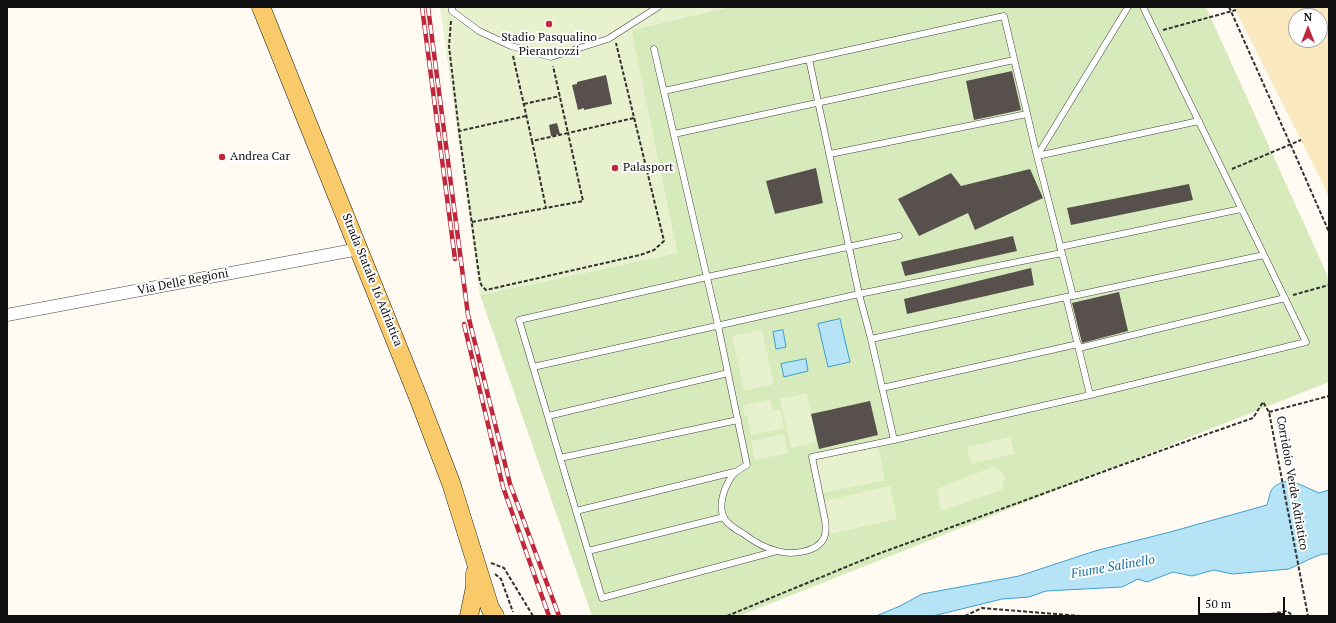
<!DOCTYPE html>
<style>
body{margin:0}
#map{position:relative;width:1336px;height:623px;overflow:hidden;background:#fffbf2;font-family:"PT Serif",serif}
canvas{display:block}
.frame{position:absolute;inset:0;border:8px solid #0f0f0f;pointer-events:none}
.north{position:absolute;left:1288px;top:8px;width:40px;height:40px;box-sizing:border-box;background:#fff;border:1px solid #9f9f9f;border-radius:50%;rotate:0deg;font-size:11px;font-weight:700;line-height:16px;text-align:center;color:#0f0f0f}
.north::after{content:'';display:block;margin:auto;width:14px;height:18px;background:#c0273a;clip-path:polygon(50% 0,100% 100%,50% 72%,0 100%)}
.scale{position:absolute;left:1198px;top:597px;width:87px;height:18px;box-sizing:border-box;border:2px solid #0f0f0f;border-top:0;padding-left:5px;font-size:12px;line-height:14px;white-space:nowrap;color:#0f0f0f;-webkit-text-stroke:3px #fff;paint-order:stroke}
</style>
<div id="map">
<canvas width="1336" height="623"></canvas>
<div class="frame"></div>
<div class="north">N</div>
<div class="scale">50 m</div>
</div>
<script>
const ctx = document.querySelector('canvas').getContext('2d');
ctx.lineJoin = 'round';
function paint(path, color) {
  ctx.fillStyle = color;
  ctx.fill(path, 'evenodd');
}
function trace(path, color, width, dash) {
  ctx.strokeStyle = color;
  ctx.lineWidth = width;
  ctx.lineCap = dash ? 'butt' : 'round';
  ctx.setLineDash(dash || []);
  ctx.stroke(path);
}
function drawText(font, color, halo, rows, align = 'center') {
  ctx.font = font + ' "PT Serif",serif';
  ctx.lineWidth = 4;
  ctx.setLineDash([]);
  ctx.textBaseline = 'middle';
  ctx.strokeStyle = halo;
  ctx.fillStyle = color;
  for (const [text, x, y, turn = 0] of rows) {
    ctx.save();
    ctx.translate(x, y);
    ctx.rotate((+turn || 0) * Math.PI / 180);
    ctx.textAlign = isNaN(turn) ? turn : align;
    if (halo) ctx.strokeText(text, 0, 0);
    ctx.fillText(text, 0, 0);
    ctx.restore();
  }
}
paint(new Path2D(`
 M729,7H1206L1329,279V382L739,616H592L480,295L677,253L631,30Z`), '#d7eabb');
paint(new Path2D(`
 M1234,7H1329V198L1321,180ZM1296,16H1320V40H1296Z`), '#fae9bf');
paint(new Path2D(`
 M440,7H729L631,30L677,253L480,295Z
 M762,330L774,384L744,391L732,336Z
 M807,393L816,442L791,448L780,399Z
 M770,399L773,410L762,413L780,409L784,428L751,435L747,416H745L742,406Z
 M784,434L788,453L755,460L751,441Z
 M1010,437L1014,454L971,464L967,447Z
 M878,447L885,480L822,493L815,460Z
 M995,466L1005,476L1002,490L941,511L937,489Z
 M890,486L897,519L830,534L823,501Z`), '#e7f1cd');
const water = new Path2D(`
 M840,319L850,362L828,367L818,324Z
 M783,330L786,347L776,349L773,332Z
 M806,359L808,371L784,377L781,364Z
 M1290,480L1319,493L1329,490V554H1322L1312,558L1289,569L1232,574L1214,570L1192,576L1173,572L1147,582L1138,579L1122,587L1046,591L1029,597L1002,599L933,616H876L900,606L922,594L1019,576L1095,551L1170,532L1267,505C1272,485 1272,486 1290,480Z`);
paint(water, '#b7e3f6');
trace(water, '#3e9fcd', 1);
paint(new Path2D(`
 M1012,71L1021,110L974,120L966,81Z
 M606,75L612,104L584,110V108L578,110L572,85L577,84V82Z
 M557,123L560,134L551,136L549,125Z
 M816,168L823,203L775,214L766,181Z
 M1030,169L1043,198L975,230L968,213L919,236L898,199L951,173L961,186Z
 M1189,184L1193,200L1071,225L1067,208Z
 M1013,236L1017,251L905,276L901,262Z
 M1031,268L1034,285L907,314L904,299Z
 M1119,292L1128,331L1082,343L1072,303Z
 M870,401L878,435L819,449L811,414Z`), '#58504c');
const service = new Path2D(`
 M452,7V11L479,31L511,46L551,57L608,39L658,7
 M1128,7L1037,156L1073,296L1264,255L1143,7
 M654,49L718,325L747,465C734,472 731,475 725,489C722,497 720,508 723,516C726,524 737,530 744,534C753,541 765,548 777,551C790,555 817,553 824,538C826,533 826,526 825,520L812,457L894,440L1090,395
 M809,59L859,294L1062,253
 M664,91L1004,16L1037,156L1199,121
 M674,134L1014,60
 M830,154L1027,114
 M1060,247L1241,209
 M1073,296L1066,297L1090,395L1306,342L1264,255
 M1079,348L1285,298
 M533,367L859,294L871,339
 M882,388L1078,344
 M548,416L728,373
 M894,440L871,339L1066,297
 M560,458L738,420
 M576,511L734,472
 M588,551L724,517
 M777,551L602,598L519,320L707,277L899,236`);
const minor = new Path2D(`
 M7,315L359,249`);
const primary = new Path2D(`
 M261,7L418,397L451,483L490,608L495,616
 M469,616L475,587V573`);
trace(service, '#424242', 7);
trace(minor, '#424242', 13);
trace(primary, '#202020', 19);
trace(new Path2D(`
 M1234,18L1288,139
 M451,21L449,46L459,131
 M1163,30L1236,10
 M513,56L532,141L568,133L553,66
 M524,104L560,96
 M526,116L459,131L480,282L482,286L486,290L640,255L654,250L664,241L616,43
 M532,141L546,208
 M1293,150L1329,232
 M1232,169L1301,140
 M472,222L583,201L568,133L634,118
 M1293,295L1329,285
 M1269,412L1329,396
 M491,563L504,568L533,616
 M495,574L501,579L513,612
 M727,616L875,555L1193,439L1253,418L1263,402L1269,412L1308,616
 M965,616L982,608L1080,616
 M1259,616L1287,611L1293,616`), '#313131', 2, [4, 2]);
trace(service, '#fff', 6);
trace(minor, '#fff', 12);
trace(primary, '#f8ca69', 18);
const rail = new Path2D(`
 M422,7L455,259
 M428,7L468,315L510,484L559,616
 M464,324L503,487L549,616`);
trace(rail, '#c0273a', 4.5);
trace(rail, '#fff', 3, [9]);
trace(new Path2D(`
 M1229,7L1234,18
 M1288,139L1293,150`), '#313131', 2, [4, 2]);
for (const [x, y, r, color] of [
 [549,24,4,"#c0273a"],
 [222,157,4,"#c0273a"],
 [615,168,4,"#c0273a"]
]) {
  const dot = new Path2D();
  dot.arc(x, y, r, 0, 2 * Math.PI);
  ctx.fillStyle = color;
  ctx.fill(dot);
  trace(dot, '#fff', 1.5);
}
drawText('12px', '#0f0f0f', '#fff', [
 ["Stadio Pasqualino",549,38,"center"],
 ["Pierantozzi",549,52,"center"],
 ["Andrea Car",230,157],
 ["Palasport",623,168]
], 'left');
drawText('12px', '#0f0f0f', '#fff', [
 ["Strada Statale 16 Adriatica",372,280,68],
 ["Via Delle Regioni",183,282,-11],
 ["Corridoio Verde Adriatico",1292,483,80]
]);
drawText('italic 13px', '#1870a2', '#fff', [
 ["Fiume Salinello",1113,567,-10]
]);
</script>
